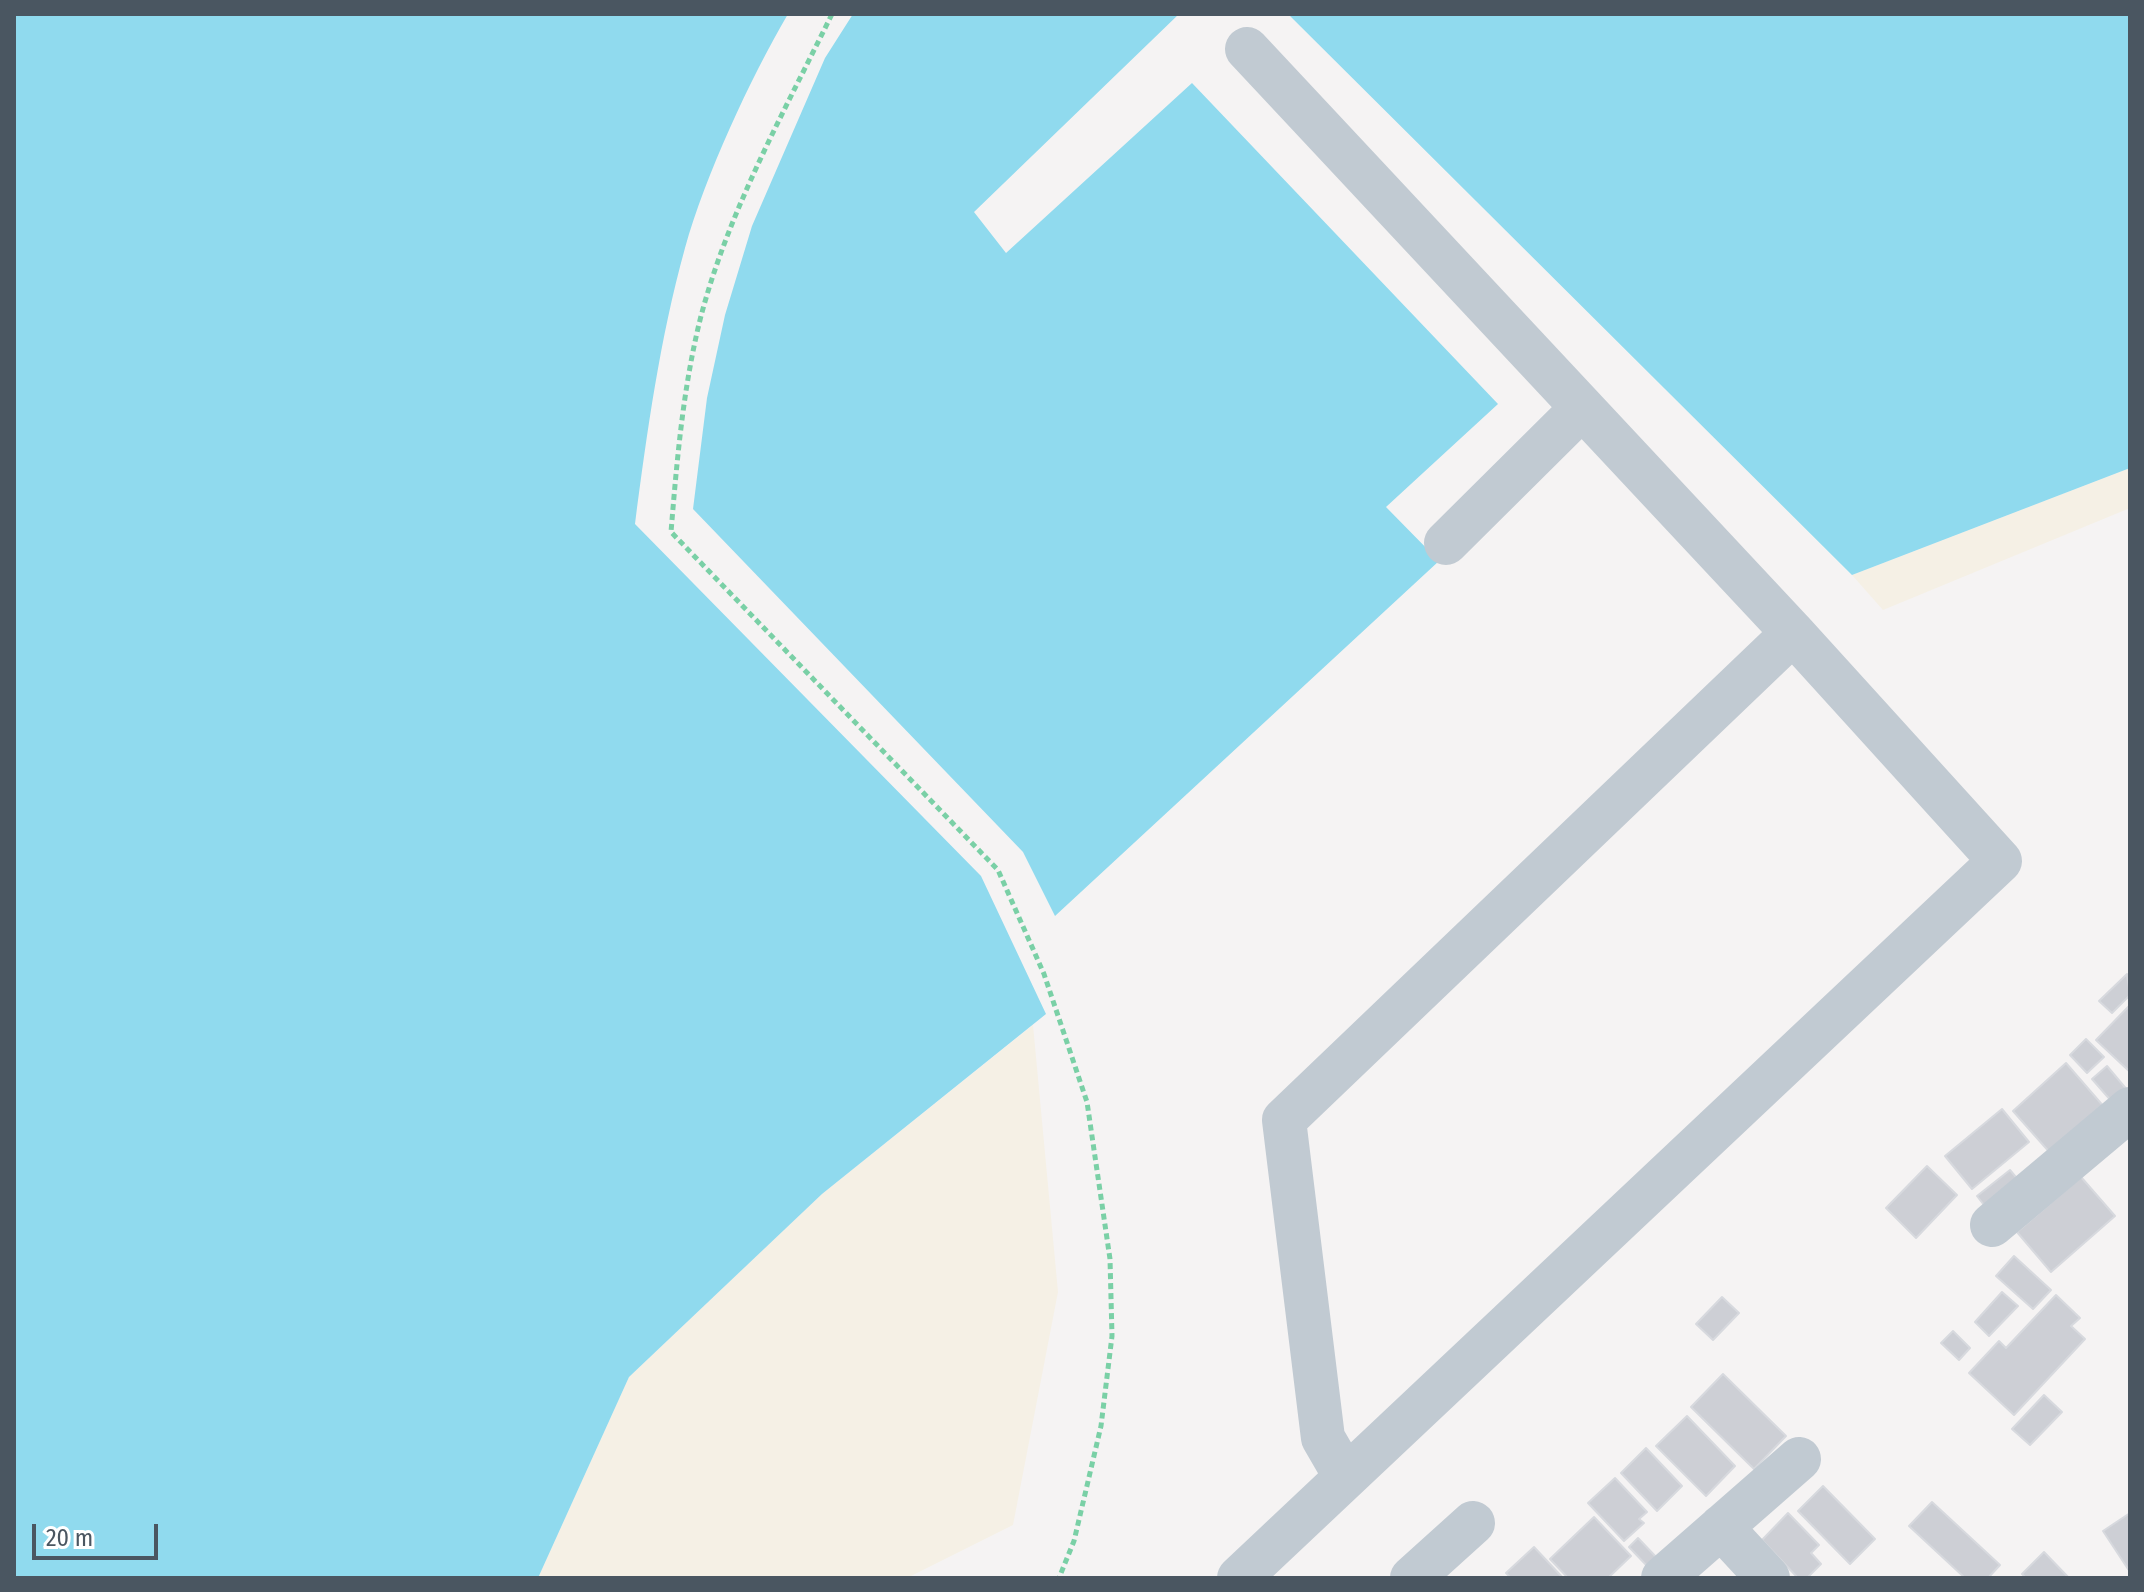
<!DOCTYPE html>
<style>
body{margin:0}
#map{position:relative;width:2144px;height:1592px;overflow:hidden;background:#f5f3f3;font-family:"Fira Sans Condensed",sans-serif}
canvas{display:block}
.frame{position:absolute;inset:0;border:16px solid #4a5661;pointer-events:none}
.scale{position:absolute;left:32px;top:1524px;width:126px;height:36px;box-sizing:border-box;border:4px solid #4a5661;border-top:0;padding-left:10px;font-size:24px;line-height:28px;white-space:nowrap;color:#4a5661;-webkit-text-stroke:6px #fff;paint-order:stroke}
</style>
<div id="map">
<canvas width="2144" height="1592"></canvas>
<div class="frame"></div>
<div class="scale">20 m</div>
</div>
<script>
const ctx = document.querySelector('canvas').getContext('2d');
ctx.lineJoin = 'round';
function paint(path, color) {
  ctx.fillStyle = color;
  ctx.fill(path, 'evenodd');
}
function trace(path, color, width, dash) {
  ctx.strokeStyle = color;
  ctx.lineWidth = width;
  ctx.lineCap = dash ? 'butt' : 'round';
  ctx.setLineDash(dash || []);
  ctx.stroke(path);
}
paint(new Path2D(`
 M2130,468V508L1883,610L1852,575Z
 M1033,1025L1058,1292L1013,1525L907,1578H538L629,1377L822,1194Z`), '#f5f0e5');
paint(new Path2D(`
 M14,14H788C750,79 705,176 685,248C660,338 647,432 635,524L981,876L1046,1014L822,1194L629,1377L538,1578H14Z
 M853,14H1179L974,212L1006,253L1192,83L1498,404L1386,507L1439,561L1055,916L1023,852L693,509L707,398L725,315L752,226L825,58Z
 M1288,14H2130V468L1852,575Z`), '#90daee');
const building = new Path2D(`
 M2127,974L2130,995L2112,1013L2099,1001Z
 M2130,1005V1072L2096,1040Z
 M2086,1039L2104,1057L2087,1073L2070,1055Z
 M2066,1063L2105,1108L2052,1155L2013,1111Z
 M2107,1066L2128,1091L2113,1103L2092,1079Z
 M2002,1109L2029,1142L1972,1189L1945,1156Z
 M1927,1166L1957,1195L1916,1238L1886,1208Z
 M2010,1170L2020,1182L1987,1209L1977,1196Z
 M2081,1177L2115,1216L2051,1272L2017,1232Z
 M2014,1256L2051,1290L2033,1309L1996,1276Z
 M2002,1292L2018,1306L1989,1336L1975,1322Z
 M2056,1295L2080,1318L2071,1326L2085,1339L2014,1415L1969,1373L1999,1341L2006,1348Z
 M1722,1297L1739,1313L1713,1340L1696,1324Z
 M1953,1331L1970,1348L1959,1360L1941,1343Z
 M1723,1374L1786,1436L1754,1469L1691,1407Z
 M2044,1395L2062,1412L2030,1445L2012,1429Z
 M1687,1416L1735,1466L1706,1496L1656,1446Z
 M1646,1448L1682,1486L1657,1511L1621,1473Z
 M1615,1478L1647,1512L1639,1519L1644,1523L1624,1541L1588,1503Z
 M1823,1486L1875,1539L1850,1564L1798,1511Z
 M1932,1502L2000,1565L1988,1578H1965L1909,1526Z
 M1788,1513L1819,1545L1811,1553L1821,1564L1807,1578H1798L1762,1540Z
 M2130,1513V1572L2103,1531Z
 M1594,1517L1631,1556L1608,1578H1568L1550,1559Z
 M1638,1538L1658,1559L1649,1568L1629,1547Z
 M1534,1547L1563,1578H1511L1506,1573Z
 M2044,1552L2069,1578H2026L2022,1574Z`);
paint(building, '#cdcfd5');
trace(building, '#d7d9de', 2);
trace(new Path2D(`
 M832,14C784,112 729,210 701,316C683,387 677,460 671,532L998,870L1044,974L1087,1102L1110,1259L1112,1336L1101,1426L1074,1541L1059,1578`), '#7ad0a6', 5, [6, 4]);
trace(new Path2D(`
 M1446,543L1582,408
 M1992,1225L2130,1109
 M1345,1476L1323,1438L1284,1120L1793,633
 M1721,1527L1768,1578
 M1239,1578L2000,861L1793,633L1247,49
 M1412,1578L1473,1523
 M1663,1578L1799,1459`), '#c1cad2', 44);
</script>
